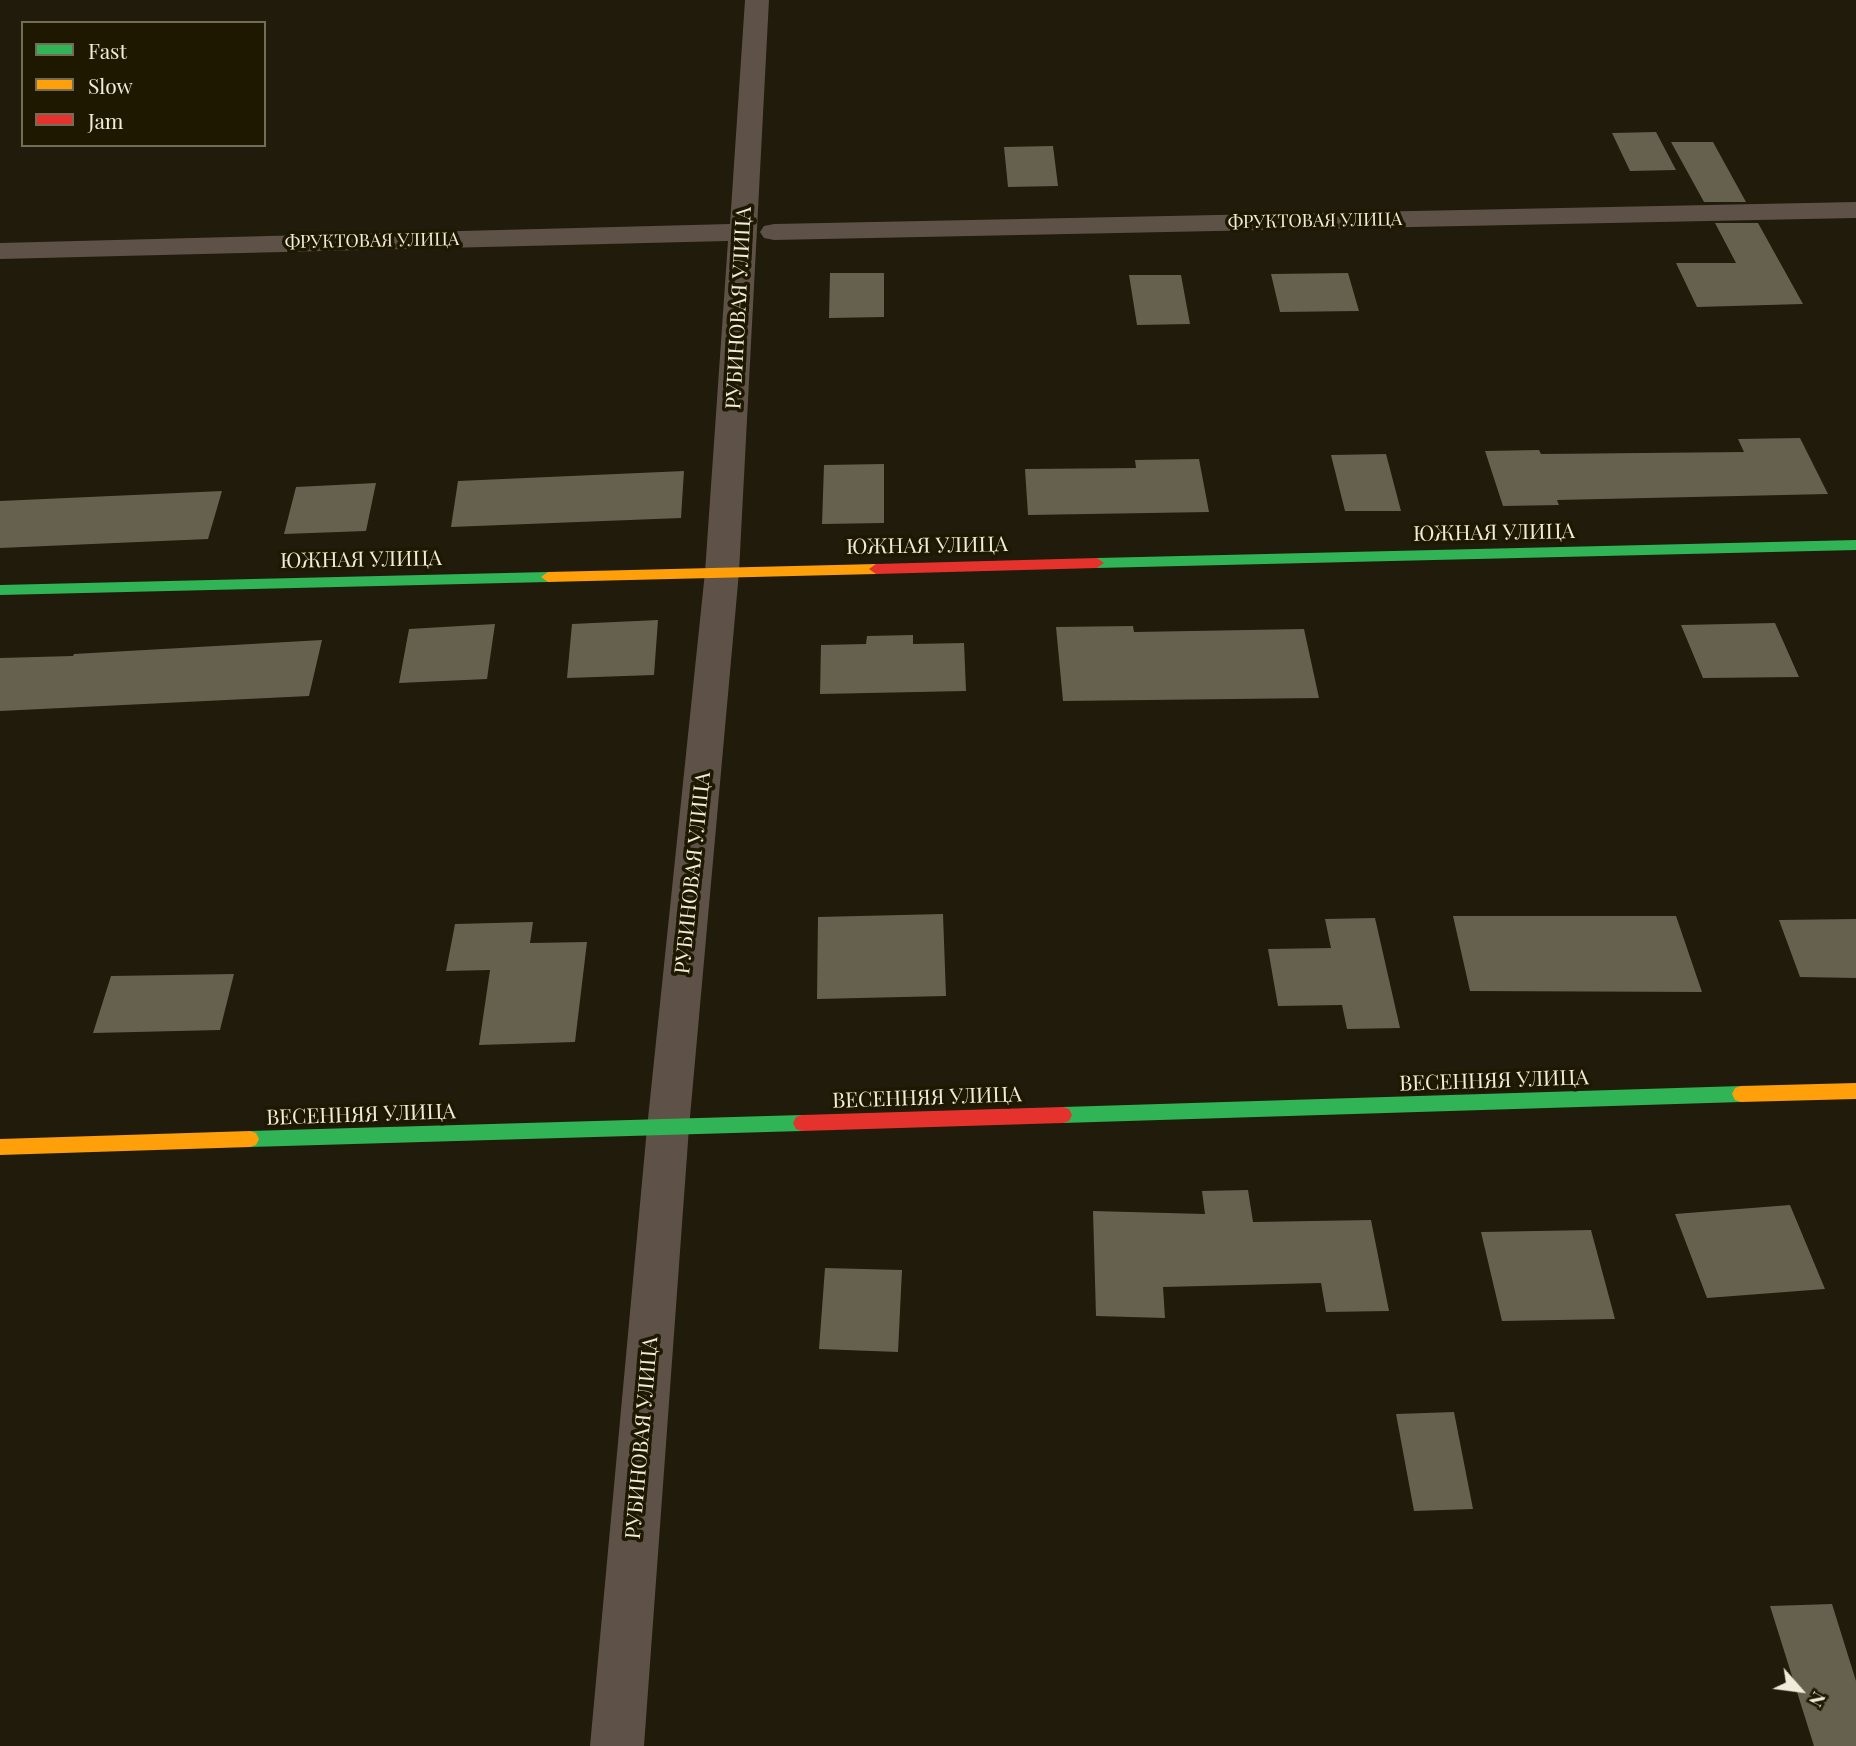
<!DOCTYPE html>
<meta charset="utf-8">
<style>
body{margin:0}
#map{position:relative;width:1856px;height:1746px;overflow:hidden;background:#201b0a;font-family:"Playfair Display",serif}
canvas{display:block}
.legend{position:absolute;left:21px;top:21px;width:245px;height:126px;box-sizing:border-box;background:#1f1800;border:2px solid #736d57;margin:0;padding:9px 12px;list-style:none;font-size:21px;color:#f0ecda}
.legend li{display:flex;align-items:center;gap:14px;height:35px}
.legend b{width:35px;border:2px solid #736d57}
.north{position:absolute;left:1765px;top:1655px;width:70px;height:70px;-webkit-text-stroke:5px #1f1800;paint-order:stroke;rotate:118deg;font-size:19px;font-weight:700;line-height:28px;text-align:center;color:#f0ecda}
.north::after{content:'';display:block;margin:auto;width:24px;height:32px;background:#f0ecda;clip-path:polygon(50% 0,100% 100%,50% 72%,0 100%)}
</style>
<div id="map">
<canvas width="1856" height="1746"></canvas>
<ul class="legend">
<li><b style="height:9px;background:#30b455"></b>Fast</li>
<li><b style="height:9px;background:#ff9f0a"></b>Slow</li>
<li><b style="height:9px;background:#e5322d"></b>Jam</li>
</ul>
<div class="north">N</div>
</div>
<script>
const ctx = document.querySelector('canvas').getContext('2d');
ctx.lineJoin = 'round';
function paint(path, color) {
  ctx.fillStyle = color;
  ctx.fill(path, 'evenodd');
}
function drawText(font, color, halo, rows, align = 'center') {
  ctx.font = font + ' "Playfair Display",serif';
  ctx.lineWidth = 7;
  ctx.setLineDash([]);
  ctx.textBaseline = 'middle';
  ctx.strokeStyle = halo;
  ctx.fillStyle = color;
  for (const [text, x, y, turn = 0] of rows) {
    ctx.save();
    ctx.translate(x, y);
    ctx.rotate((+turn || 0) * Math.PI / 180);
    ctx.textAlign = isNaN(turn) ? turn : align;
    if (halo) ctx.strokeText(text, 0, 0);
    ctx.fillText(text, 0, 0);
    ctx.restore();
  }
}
paint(new Path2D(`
 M1656,132L1676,170L1630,171L1612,133Z
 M1671,142H1713L1746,202H1704Z
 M1053,146L1058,186L1008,187L1004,147Z
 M1715,223H1758L1803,304L1697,307L1676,263H1736Z
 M830,273H884V317L829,318Z
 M1348,273L1359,311L1280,312L1271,274Z
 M1129,275H1181L1190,324L1137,325Z
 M1800,438L1828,494L1557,500L1559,505L1503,506L1485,451L1539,450L1541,454L1744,452L1738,439Z
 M1386,454L1401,511H1345L1331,455Z
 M1199,459L1209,512L1028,515L1025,469L1136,468L1135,460Z
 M884,464V523L822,524L824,465Z
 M684,471L681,518L451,527L458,481Z
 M376,483L366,531L284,534L296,487Z
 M222,491L208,539L0,548V501Z
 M658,620L654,675L567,678L572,624Z
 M1775,623L1799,677L1703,678L1681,625Z
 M495,624L487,679L399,683L409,629Z
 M1133,626L1134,632L1304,629L1319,698L1063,701L1056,627Z
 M913,635V644L964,643L966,691L820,694L821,645L866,644L867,636Z
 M322,640L309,696L0,711V658L73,656L74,654Z
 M943,914L946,996L817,999L818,917Z
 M1453,916H1676L1702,992L1470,991Z
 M1375,918L1400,1028L1347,1029L1342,1005L1278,1006L1268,949L1331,948L1325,919Z
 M1856,919V978L1800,977L1779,920Z
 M533,922L530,943L587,942L575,1042L479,1045L490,970L446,971L455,924Z
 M234,974L220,1030L93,1033L111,976Z
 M1248,1190L1253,1222L1371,1220L1389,1311L1326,1312L1321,1283L1163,1287L1165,1318L1096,1316L1093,1211L1205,1214L1202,1191Z
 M1790,1205L1825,1289L1707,1298L1675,1214Z
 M1591,1230L1615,1319L1502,1321L1481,1232Z
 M825,1268L902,1270L898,1352L819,1349Z
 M1454,1412L1473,1509L1414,1511L1396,1414Z
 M1832,1604L1856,1681V1746H1814L1770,1606Z`), '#66614e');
paint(new Path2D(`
 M745,0H769L739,572L689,1128L644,1746H590L647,1128L705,572L728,241L0,259V243L730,224Z
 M1856,202V218L774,240L764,238L760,232L764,226L774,224Z`), '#5e5147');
paint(new Path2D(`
 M1856,540V550L1097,568L1090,563L1097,558Z
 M548,572L555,577L548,582L0,595V585Z
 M1741,1086L1747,1088L1750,1094L1747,1100L1741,1102L1063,1123L1057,1121L1054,1115L1057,1109L1063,1107Z
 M802,1115L808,1117L811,1123L808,1129L802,1131L250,1147L244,1145L241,1139L244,1133L250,1131Z`), '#30b455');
paint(new Path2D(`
 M876,564L883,569L876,574L548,582L541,577L548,572Z
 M1856,1083V1099L1741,1102L1735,1100L1732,1094L1735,1088L1741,1086Z
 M250,1131L256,1133L259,1139L256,1145L250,1147L0,1155V1139Z`), '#ff9f0a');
paint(new Path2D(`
 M1097,558L1104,563L1097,568L876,574L869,569L876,564Z
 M1063,1107L1069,1109L1072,1115L1069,1121L1063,1123L802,1131L796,1129L793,1123L796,1117L802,1115Z`), '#e5322d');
drawText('18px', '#f0ecda', '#1f1800', [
 ["ФРУКТОВАЯ УЛИЦА",1315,221,-1],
 ["ФРУКТОВАЯ УЛИЦА",372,241,-1]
]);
drawText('21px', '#f0ecda', '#1f1800', [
 ["РУБИНОВАЯ УЛИЦА",739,308,-87],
 ["ЮЖНАЯ УЛИЦА",1494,533,-1],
 ["ЮЖНАЯ УЛИЦА",927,546,-1],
 ["ЮЖНАЯ УЛИЦА",361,560,-1],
 ["РУБИНОВАЯ УЛИЦА",693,873,-84],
 ["ВЕСЕННЯЯ УЛИЦА",1494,1081,-2],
 ["ВЕСЕННЯЯ УЛИЦА",927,1098,-2],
 ["ВЕСЕННЯЯ УЛИЦА",361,1115,-2],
 ["РУБИНОВАЯ УЛИЦА",642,1438,-85]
]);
</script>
